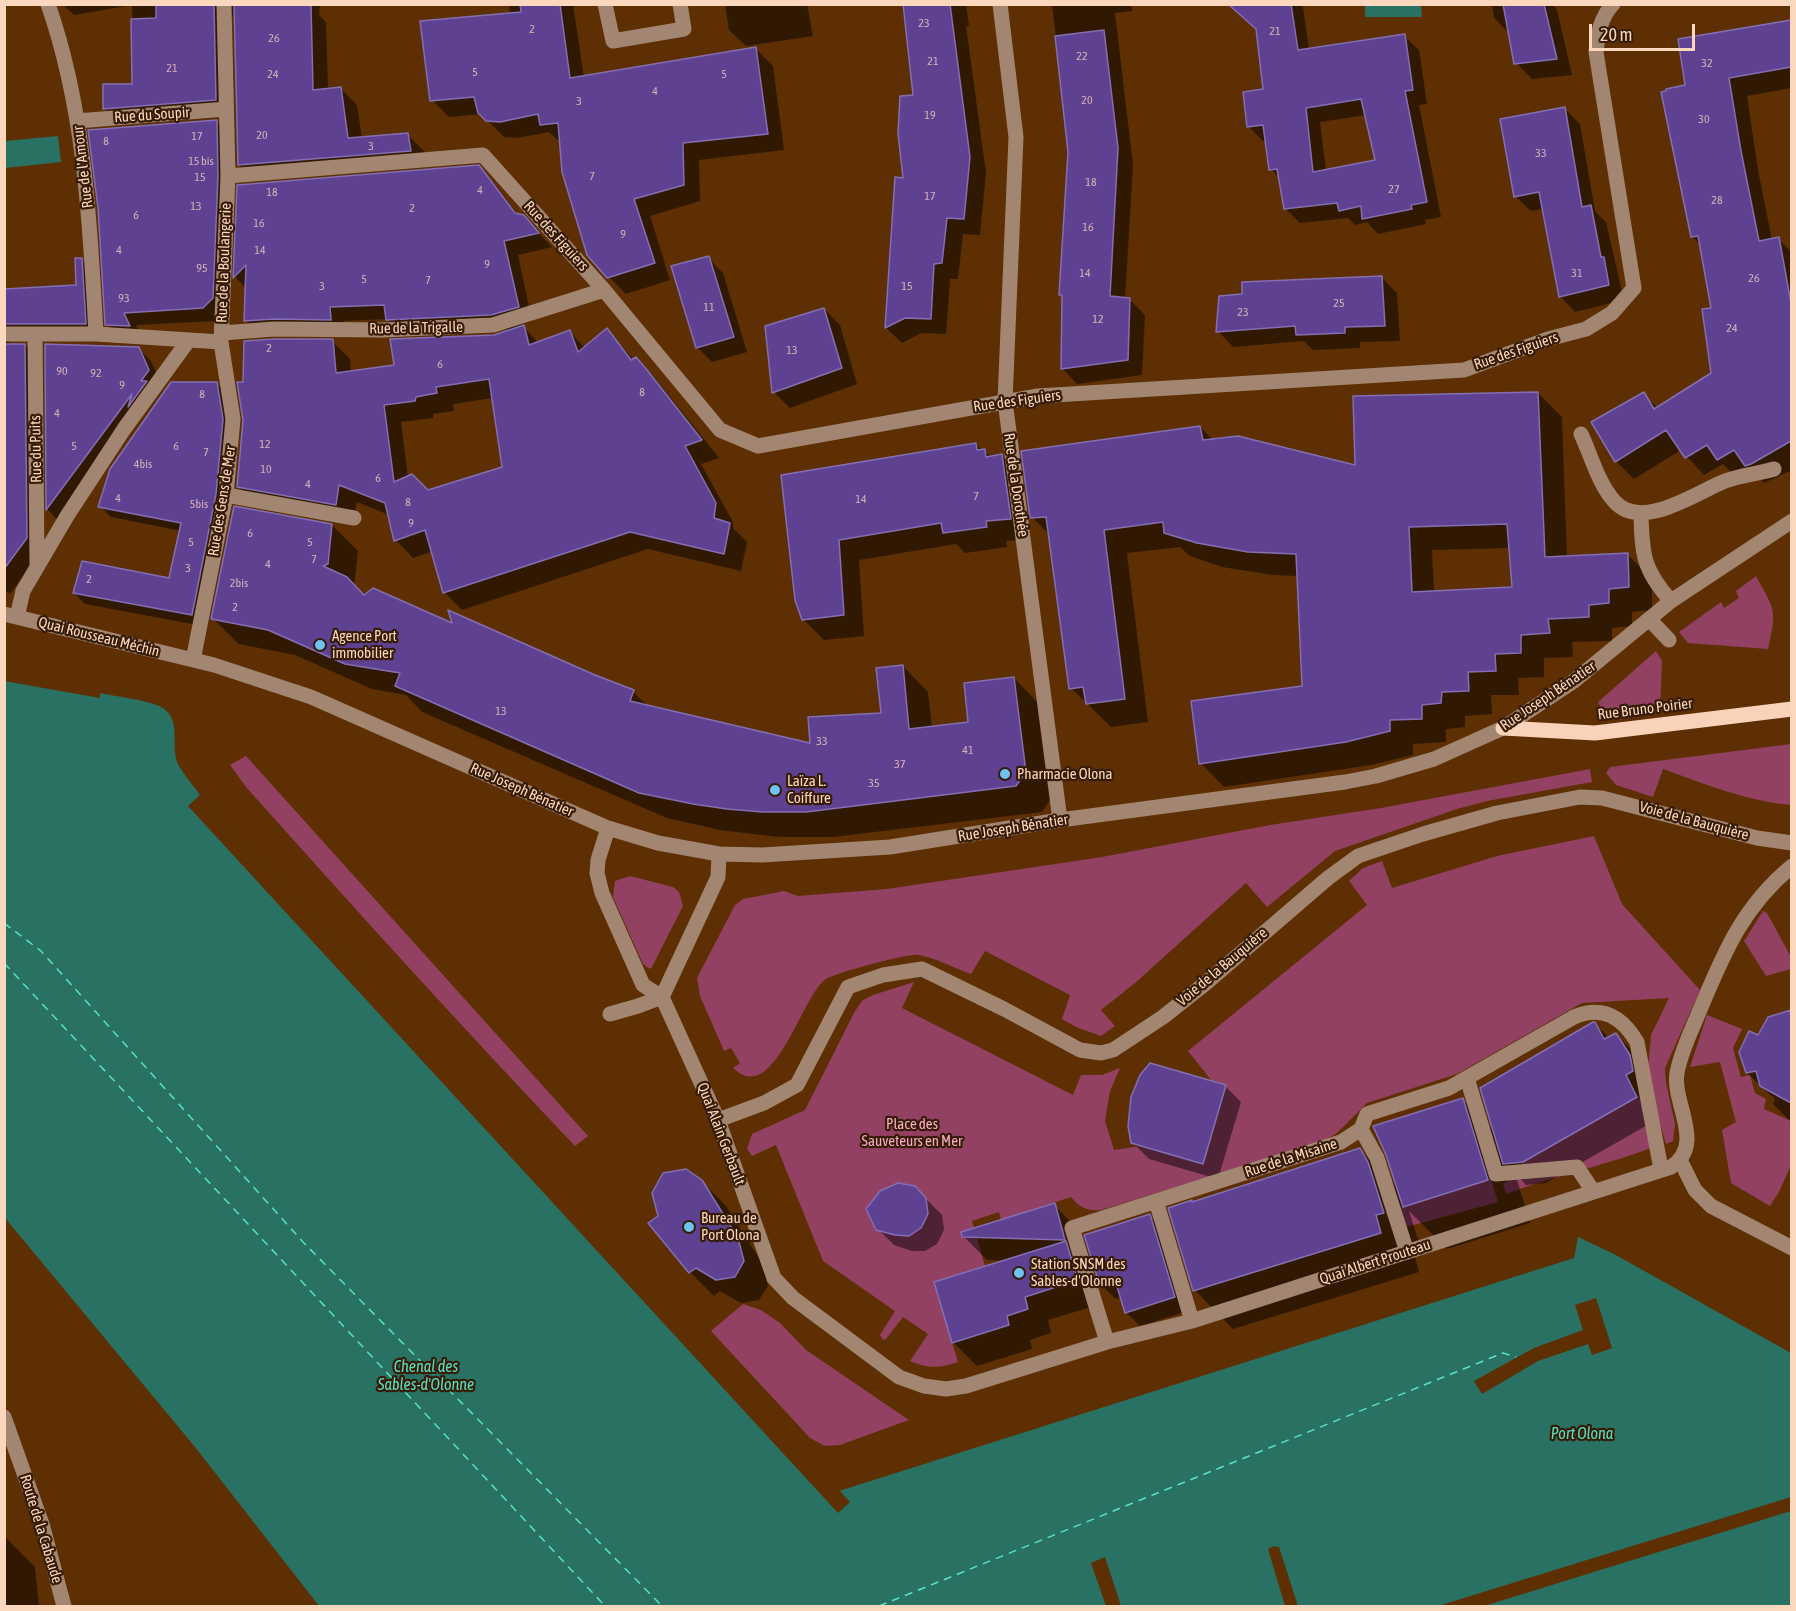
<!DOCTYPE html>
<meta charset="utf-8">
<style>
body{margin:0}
#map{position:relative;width:1796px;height:1611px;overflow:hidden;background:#5d2f03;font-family:"Asap Condensed",sans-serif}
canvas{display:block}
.frame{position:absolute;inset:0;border:6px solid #fbd7be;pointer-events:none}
.scale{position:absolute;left:1589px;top:24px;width:106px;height:27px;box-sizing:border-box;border:3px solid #fbd7be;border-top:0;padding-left:8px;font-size:18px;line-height:21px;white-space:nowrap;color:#fbd7be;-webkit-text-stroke:4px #361c07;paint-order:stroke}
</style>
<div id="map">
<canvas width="1796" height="1611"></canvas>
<div class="frame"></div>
<div class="scale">20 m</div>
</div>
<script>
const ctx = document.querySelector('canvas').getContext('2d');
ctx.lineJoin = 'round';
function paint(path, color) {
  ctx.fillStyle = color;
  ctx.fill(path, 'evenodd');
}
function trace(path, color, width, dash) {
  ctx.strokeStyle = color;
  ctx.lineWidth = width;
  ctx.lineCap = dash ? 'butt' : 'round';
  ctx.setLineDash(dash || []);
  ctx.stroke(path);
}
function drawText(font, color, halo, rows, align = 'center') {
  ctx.font = font + ' "Asap Condensed",sans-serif';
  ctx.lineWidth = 4.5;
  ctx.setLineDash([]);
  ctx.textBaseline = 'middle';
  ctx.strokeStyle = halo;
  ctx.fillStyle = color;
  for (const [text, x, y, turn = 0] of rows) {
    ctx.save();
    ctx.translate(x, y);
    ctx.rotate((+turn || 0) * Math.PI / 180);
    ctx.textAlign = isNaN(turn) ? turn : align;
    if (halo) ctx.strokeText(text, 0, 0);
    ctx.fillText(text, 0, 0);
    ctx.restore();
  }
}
paint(new Path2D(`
 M1756,576C1775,611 1777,609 1768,649L1688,643L1679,632L1721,602L1724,608L1739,598L1736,591Z
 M1656,651L1662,661L1660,711L1606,717L1598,702Z
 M1791,744V805C1746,801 1705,784 1663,769L1653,797L1616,785L1606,773L1610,767Z
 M246,756L588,1136L575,1146C463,1028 354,908 246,787L230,765Z
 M1590,769L1592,782L1487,801L1457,809L1335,851L1267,907L1246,883L1135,983L1101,1010L1115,1026L1101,1036L1076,1027L1062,1019L1070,995L985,951L971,974C954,968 936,958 919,955C908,953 836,973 826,979C801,996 774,1108 733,1068L740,1063L731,1048L724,1051L700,996L697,978L735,905L743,899L784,891L798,896L887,889L1102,857L1270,825L1381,808Z
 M1594,836L1622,904L1700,990L1665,1068L1666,1083L1675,1124L1673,1141L1666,1144L1647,1078L1651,1035L1669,998L1582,1003L1457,1074L1367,1103L1337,1133L1322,1142L1101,1210C1087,1211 1080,1208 1071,1197L1001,1220L999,1212L972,1221L985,1266L934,1282L958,1362C940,1368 928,1369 910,1361L928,1334L903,1317L886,1339L883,1340L880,1335L895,1311L823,1261L776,1145L752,1156L747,1149L752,1134L805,1110L855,1011L863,1000L873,995L914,982L902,1008L1073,1095L1081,1075H1102L1120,1068L1110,1091L1105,1121L1114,1150L1140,1146L1202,1164L1226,1085L1211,1080L1188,1051L1367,905L1349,881L1363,868L1382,861L1392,888L1497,856Z
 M630,876L673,887L679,892L683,906L652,967L650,969L643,964L613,897L615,881Z
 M1763,911L1767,913L1791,957V969L1766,976L1744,941Z
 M1707,1015L1742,1029L1733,1048L1741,1077L1750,1075L1755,1093L1766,1099L1764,1109L1789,1120L1791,1117V1165L1779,1192L1770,1206L1731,1183L1722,1130L1736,1122L1720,1062L1690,1067Z
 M1638,1096L1643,1105L1654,1147C1606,1165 1555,1176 1506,1194L1503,1184L1514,1177L1513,1172L1526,1160Z
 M1491,1179L1498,1202L1406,1227L1398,1208Z
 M743,1304L761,1310L780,1323L806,1350L909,1420L840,1445L825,1446L810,1438L711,1331Z`), '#934162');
paint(new Path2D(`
 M1365,5H1421L1422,17H1365Z
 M58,136L61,162L5,168V141Z
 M4,681L100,698V693C119,697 141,699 159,706C184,717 169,747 178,764C184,775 193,785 200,795L839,1491L1574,1258L1578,1237L1614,1254L1791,1353V1606H319L195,1447L5,1218Z`), '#297163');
paint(new Path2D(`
 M200,795L850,1502L838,1513L188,806Z
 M1596,1298L1612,1348L1592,1355L1588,1344L1538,1361L1482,1394L1474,1381L1534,1348L1583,1330L1575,1305Z
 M1791,1497V1511L1484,1606H1438Z
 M1274,1546L1279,1547L1298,1606H1285L1268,1549Z
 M1105,1557L1121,1606H1106L1091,1563Z`), '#5d2f03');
paint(new Path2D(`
 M62,4H320L319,15L326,22L328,90L341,89L357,105L362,138L407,134L424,151L426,167L255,181L239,165L235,10L230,21L232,116L121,125L104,108L134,85L132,5L74,15Z
 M509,4H573L584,78L756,49L773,66L784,150L699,160L700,201L650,216L670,280L626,294L609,277L561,141H559L549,132L517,138L504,137L481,114L449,117L432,100L510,14Z
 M725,4H807L813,36L746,46L729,30Z
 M902,4H966L969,26H966L986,173L980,235L963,234L958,279H950L946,334L921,333L902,343L886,328L896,179H905L915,96Z
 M1052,4H1131L1132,11L1115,13L1133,165L1125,299L1130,300L1145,315L1142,375L1077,384L1062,368L1063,297L1060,294L1069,152Z
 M1230,4H1301L1303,7L1309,49L1404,36L1419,50L1427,104L1419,105L1441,217L1425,220L1426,224L1378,234L1367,222L1355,225L1348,218L1300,223L1285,208L1280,179L1271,169L1267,141H1263L1248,126L1265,90L1257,30ZM1366,115L1377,161L1326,171L1320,122Z
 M1492,4H1553L1557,10L1572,75L1532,79L1516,63L1510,34L1494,18Z
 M1792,21V93L1791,88L1747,96L1758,170L1772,240L1778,239L1792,252V470L1764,483L1750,469L1736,477L1723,464L1704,475L1681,450L1634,479L1616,461L1643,394L1658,408L1713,374V309L1702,246L1692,237L1686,86L1679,40Z
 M1565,109L1580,124L1595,211L1606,222L1624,300L1575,312L1560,296L1543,209L1531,211L1515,196Z
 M216,121L230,134L217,321L136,325L142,339L120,338L107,324Z
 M478,167L493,182L519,216L523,217L552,247L518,255L532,321L521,325L539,343L570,332L585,348L607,330L634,360L636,359L654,377L719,458L701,464L733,522V528L747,542L741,571L648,549L462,610L444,592L433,551L413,558L396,540L389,515L357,502L353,522L256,504L238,486L244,420V384L332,341L350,359L351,372L396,367L514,329L402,334L388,319L344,321L345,334L261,335L246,321L247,289L235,277L239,186ZM493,398L504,468L428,492L408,477L401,422L433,418V414L454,411L453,404Z
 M708,258L723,273L747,352L712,362L697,347Z
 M81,260L95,273L98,337H18L6,344L25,345L38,359L40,551L11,593L4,592V289L78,286Z
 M1382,278L1397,293L1400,341L1360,342V348L1313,350L1304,341L1233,347L1218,331Z
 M824,309L840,325L857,384L790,408L774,392Z
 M46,345L138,348L151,361L161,383L59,522L48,510Z
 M217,384L228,395L234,431L203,626L85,604L74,593L170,579L181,531L111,517L100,506Z
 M1538,393L1562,417L1567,558L1628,555L1652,579V610L1632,612V626L1612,628V641L1572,642L1573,657L1544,658V677L1518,678L1519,695H1491L1492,714L1465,716V727L1446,729V742L1413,744V755L1371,765L1224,787L1201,763L1303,687L1298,576L1273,575L1222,567L1190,556L1180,547L1127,553L1148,722L1111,727L1071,688L1051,536L1032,517L1200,427L1213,440L1357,467ZM1511,548L1514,589L1434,592L1432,550Z
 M975,444L992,457L1002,456L1022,476L1030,539L1006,541L1007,547L965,553L956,544L859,560L864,636L824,640L803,619L783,476Z
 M332,525L358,551L354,586L365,597L454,626L633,692L648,706L812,745L883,714L903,666L928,692L932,728L970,724L1014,678L1039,704L1051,798L1042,812L833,837H778L720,830L667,818L422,712L406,695L372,689L295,655L239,644L213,619Z
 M1792,1012V1123L1773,1104L1775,1099L1747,1073L1759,1037L1769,1018Z
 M1595,1024L1609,1038L1616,1035L1638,1056L1658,1119L1546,1183L1526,1185L1515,1173L1530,1223L1447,1249L1409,1211L1422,1252L1414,1254L1419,1272L1233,1329L1195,1290L1192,1202L1193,1203L1360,1150L1398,1188L1462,1099L1495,1132Z
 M1225,1086L1241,1102L1218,1179L1149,1159L1133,1143Z
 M701,1181L726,1206L762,1263L768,1286L759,1300L741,1303L720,1291L714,1296L690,1272L660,1217Z
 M914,1187L942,1215L944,1230L937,1244L925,1251H912L894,1245L878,1229Z
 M1054,1205L1078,1229L1101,1304L1048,1320L1051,1333L1030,1340L1032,1349L977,1366L953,1342L1005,1261L987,1260L963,1236Z
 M1149,1215L1164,1230L1188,1311L1140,1326L1126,1312L1122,1297L1116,1299L1101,1285Z
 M4,1536L35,1567L39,1606H4Z`), '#0007');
trace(new Path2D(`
 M4,923L41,951L303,1242L662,1606
 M4,963L605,1606
 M879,1606L1503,1353L1516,1357`), '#59e1c5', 1.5, [8, 6]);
const building = new Path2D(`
 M156,4H214L216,100L103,109V84H132L131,19L156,18Z
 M234,4H311L313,90L341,87L348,138L408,133L411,151L238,165Z
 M520,4H560L570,78L756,47L768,134L683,143L684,185L634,199L655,263L607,278L587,255L562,172L558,123L540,125L538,114L500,122L486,121L478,113L474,97L430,101L420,21L521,12Z
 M903,4H950L970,157L964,219L947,218L942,263L934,264L931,319L905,318L885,328L895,177L903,178L898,133L900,96L913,95Z
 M1228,4H1291L1298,50L1405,34L1413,90L1405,91L1427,202L1411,205L1412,209L1362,219L1361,206L1339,211L1337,203L1284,209L1277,169L1269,170L1263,125L1247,127L1243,92L1263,89L1256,29ZM1361,99L1375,160L1313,172L1306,108Z
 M1503,4H1544L1557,59L1514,64Z
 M1791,20V67L1729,78L1741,151L1759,241L1779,237L1791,303V441L1751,464L1745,466L1734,450L1717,460L1707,445L1685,458L1666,430L1615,462L1591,422L1644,392L1654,409L1711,373L1702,309L1711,308L1698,236L1691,237L1661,92L1666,91V89L1685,85L1678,39Z
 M1104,30L1118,148L1110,296L1130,298L1128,360L1061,369L1062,295H1059L1068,152L1055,36Z
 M1565,107L1582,207L1591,205L1601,257H1604L1609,285L1559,297L1539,192L1514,197L1500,119Z
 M217,120L218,176L213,298L203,308L124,313L130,326L105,325L98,208L88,130Z
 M479,165L515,213L524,215L539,233L504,241L519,307L491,315L386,320L384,305L330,307L331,320L274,319L244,321L246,265L233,278L237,185Z
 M709,256L734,337L696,348L671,266Z
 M75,258H82L86,324H4V289L76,285Z
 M1382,276L1385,326L1345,327V333L1296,335L1295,326L1216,332L1219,296L1242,294V282Z
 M824,308L842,368L772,393L765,326Z
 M524,325L529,345L570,330L578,352L607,328L631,360L636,357L647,370L702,440L685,446L716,503L714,518L730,523L724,554L630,532L443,593L425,530L394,541L385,503L339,485L336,505L237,487L243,420L237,382H243L244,341L274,339H333L336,373L394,365L390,339L494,335ZM489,379L502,467L428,490L412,474L394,482L384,405L415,401L416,397L437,393L436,387Z
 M4,344H25L27,538L4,569Z
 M45,344L139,347L149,370L141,381H147L128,407L132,394L46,510Z
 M171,382H217L223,419L216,494L192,615L73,593L82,561L169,578L181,523L98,507L110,469Z
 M1538,392L1545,557L1628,553L1629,587L1609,589V603L1589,605V617L1548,619L1550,633L1521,635V653L1495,654L1496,671L1468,672L1469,691L1442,692L1441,703L1422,705V719L1390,720V731L1346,742L1199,764L1191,701L1302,686L1296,554L1248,552L1197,543L1164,533L1163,522L1104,530L1125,699L1086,704L1083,687L1069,689L1046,517L1030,518L1021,451L1200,426L1203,440L1238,436L1355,465L1353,396ZM1507,524L1512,587L1412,592L1409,527Z
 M976,443L977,450L985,449L986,457L1002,454L1011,519L986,521L987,527L943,533L941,523L839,540L844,615L802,620L795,600L781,475Z
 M234,506L332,524L328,564L323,566L347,577L364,595L373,588L452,623L448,610L595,675L634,690L630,701L810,743L808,717L881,713L876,668L903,665L909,729L968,722L964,683L1014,677L1026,772L1016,786L806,812H763L727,809L693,804L639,793L395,686L400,673L345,664L268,630L211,619Z
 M1791,1010V1103L1760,1086L1756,1071L1746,1073L1739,1052L1749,1031L1758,1035L1768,1017Z
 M1593,1022H1595L1604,1039L1616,1033L1630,1055L1633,1071L1626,1075L1637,1097L1523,1162L1503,1164L1480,1088Z
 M1150,1063L1226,1085L1203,1164L1131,1143L1128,1126L1131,1097L1140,1075Z
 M1463,1098L1488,1180L1403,1207L1386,1155L1373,1126Z
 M1360,1148L1368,1162L1384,1213L1376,1215L1381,1233L1193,1291L1168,1208L1192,1200V1202Z
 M686,1169L702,1180L738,1238L744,1261L735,1277L716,1280L696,1268L689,1273L648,1223L658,1216L652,1193L663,1173Z
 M898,1183L915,1186L926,1198L928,1214L921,1228L909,1236L895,1235L876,1230L866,1209L880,1191Z
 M1055,1203L1065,1240L962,1237L961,1232Z
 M1150,1214L1175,1297L1125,1313L1115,1280L1100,1286L1084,1235Z
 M1066,1241L1078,1280L1025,1297L1028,1309L1007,1316L1009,1325L952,1343L934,1282Z`);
paint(building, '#5e4291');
trace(building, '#846fb4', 1.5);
trace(new Path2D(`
 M48,4C85,110 90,223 96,334
 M605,4L613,41L684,29L680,4
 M1000,4L1016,137L1005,401L1060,820
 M77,121L226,109
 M228,176L483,155L604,290L720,430L758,446L1038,396L1464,370L1548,339L1586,329L1612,313L1634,288L1596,52C1598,34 1600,18 1613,4
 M222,333L274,329L383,330L493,325L604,290
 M4,334H96L221,342
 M35,334L37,564
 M1581,434C1591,455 1598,483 1614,501C1641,532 1695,493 1725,481C1741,475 1758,474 1774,469
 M226,495L354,518
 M1641,514C1642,554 1643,570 1671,601
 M4,614L214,665L311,697L608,828L658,843L719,854L762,855L890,847L1060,820L1345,782L1376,776L1434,759L1503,728L1574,681L1671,601L1792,521
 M17,617L23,591L67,516L124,429L188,341
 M1649,619L1669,640
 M193,660L226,495L233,419L221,342L228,176L224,4
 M608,828L598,860L597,873L602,893L643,985L662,997L718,1120L774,1278L793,1298L899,1377L924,1386L946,1389L966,1386L1107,1342L1192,1321L1671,1167C1706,1144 1672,1104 1677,1073C1681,1051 1691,1032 1699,1012C1723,955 1742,907 1792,866
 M610,1014L638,1006L662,997L718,877L719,854
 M1467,1078L1496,1174L1577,1167L1593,1191
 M718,1120L764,1103L797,1085L848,987L883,975L922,969L1004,1009L1080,1050L1101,1053L1113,1050L1163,1017L1206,983L1328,878L1358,856L1423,834L1497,813L1580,797L1602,798L1757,838L1792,843
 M1361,1129L1377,1158L1407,1252
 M1680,1160L1695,1190L1711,1206L1792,1248
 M1156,1201L1192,1321
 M1107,1342L1072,1228L1341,1142L1361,1129L1367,1114L1449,1088L1574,1017C1603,1005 1622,1017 1637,1042L1661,1169
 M4,1417L42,1524L64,1606`), '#a38671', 15);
trace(new Path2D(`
 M1503,728L1595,733L1792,709`), '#f8d3b9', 15);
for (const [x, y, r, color] of [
 [320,645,6,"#6fc2f4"],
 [1005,774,6,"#6fc2f4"],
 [775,790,6,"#6fc2f4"],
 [689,1227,6,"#6fc2f4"],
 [1019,1273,6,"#6fc2f4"]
]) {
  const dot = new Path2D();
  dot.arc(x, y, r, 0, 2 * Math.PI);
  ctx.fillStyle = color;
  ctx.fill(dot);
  trace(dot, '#361c07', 2);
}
drawText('12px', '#d4b2b3', null, [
 ["23",924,23],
 ["2",532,29],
 ["21",1275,31],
 ["26",274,38],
 ["22",1082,56],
 ["21",933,61],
 ["32",1707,63],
 ["21",172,68],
 ["5",475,72],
 ["24",273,74],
 ["5",724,74],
 ["4",655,91],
 ["20",1087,100],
 ["3",579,101],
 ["19",930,115],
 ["30",1704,119],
 ["20",262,135],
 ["17",197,136],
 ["8",106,141],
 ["3",371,146],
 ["33",1541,153],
 ["15 bis",201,161],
 ["7",592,176],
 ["15",200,177],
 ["18",1091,182],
 ["27",1394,189],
 ["4",480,190],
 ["18",272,192],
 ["17",930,196],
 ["28",1717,200],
 ["13",196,206],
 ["2",412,208],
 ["6",136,215],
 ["16",259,223],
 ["16",1088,227],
 ["9",623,234],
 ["4",119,250],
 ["14",260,250],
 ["9",487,264],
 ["95",202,268],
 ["14",1085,273],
 ["31",1577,273],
 ["26",1754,278],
 ["5",364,279],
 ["7",428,280],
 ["3",322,286],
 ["15",907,286],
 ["93",124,298],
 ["25",1339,303],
 ["11",709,307],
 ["23",1243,312],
 ["12",1098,319],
 ["24",1732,328],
 ["2",269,348],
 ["13",792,350],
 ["6",440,364],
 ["90",62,371],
 ["92",96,373],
 ["9",122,385],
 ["8",642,392],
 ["8",202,394],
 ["4",57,413],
 ["12",265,444],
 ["5",74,446],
 ["6",176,446],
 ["7",206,452],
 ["4bis",143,464],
 ["10",266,469],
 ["6",378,478],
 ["4",308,484],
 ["7",976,496],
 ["4",118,498],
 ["14",861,499],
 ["8",408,502],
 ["5bis",199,504],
 ["9",411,523],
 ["6",250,533],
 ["5",191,542],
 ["5",310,542],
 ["7",314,559],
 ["4",268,564],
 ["3",188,568],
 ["2",89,579],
 ["2bis",239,583],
 ["2",235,607],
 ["13",501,711],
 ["33",822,741],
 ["41",968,750],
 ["37",900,764],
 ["35",874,783]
]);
drawText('15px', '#fbd7be', '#361c07', [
 ["Rue du Soupir",152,115,-4],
 ["Rue de l'Amour",83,167,-97],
 ["Rue des Figuiers",556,236,48],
 ["Rue de la Boulangerie",224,263,-88],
 ["Rue de la Trigalle",416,328,-1],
 ["Rue des Figuiers",1516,351,-19],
 ["Rue des Figuiers",1017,401,-8],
 ["Rue du Puits",36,449,-91],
 ["Rue de la Dorothée",1016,485,82],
 ["Rue des Gens de Mer",222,501,-81],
 ["Quai Rousseau Méchin",99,637,14],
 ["Rue Joseph Bénatier",1548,696,-34],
 ["Rue Bruno Poirier",1645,709,-7],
 ["Rue Joseph Bénatier",522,790,24],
 ["Voie de la Bauquière",1694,821,15],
 ["Rue Joseph Bénatier",1013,828,-9],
 ["Voie de la Bauquière",1222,967,-40],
 ["Quai Alain Gerbault",721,1134,69],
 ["Rue de la Misaine",1291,1158,-18],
 ["Quai Albert Prouteau",1375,1262,-18],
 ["Route de la Cabaude",41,1529,73]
]);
drawText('15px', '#fbd7be', '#361c07', [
 ["Agence Port",332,636],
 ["immobilier",332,653],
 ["Pharmacie Olona",1017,774],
 ["Laïza L.",787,781],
 ["Coiffure",787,798],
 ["Bureau de",701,1218],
 ["Port Olona",701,1235],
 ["Station SNSM des",1031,1264],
 ["Sables-d'Olonne",1031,1281]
], 'left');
drawText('15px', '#f8acc6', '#361c07', [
 ["Place des",912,1124],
 ["Sauveteurs en Mer",912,1141]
]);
drawText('italic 16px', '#59e1c5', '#361c07', [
 ["Chenal des",426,1367],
 ["Sables-d'Olonne",426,1385],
 ["Port Olona",1582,1434]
]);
</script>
